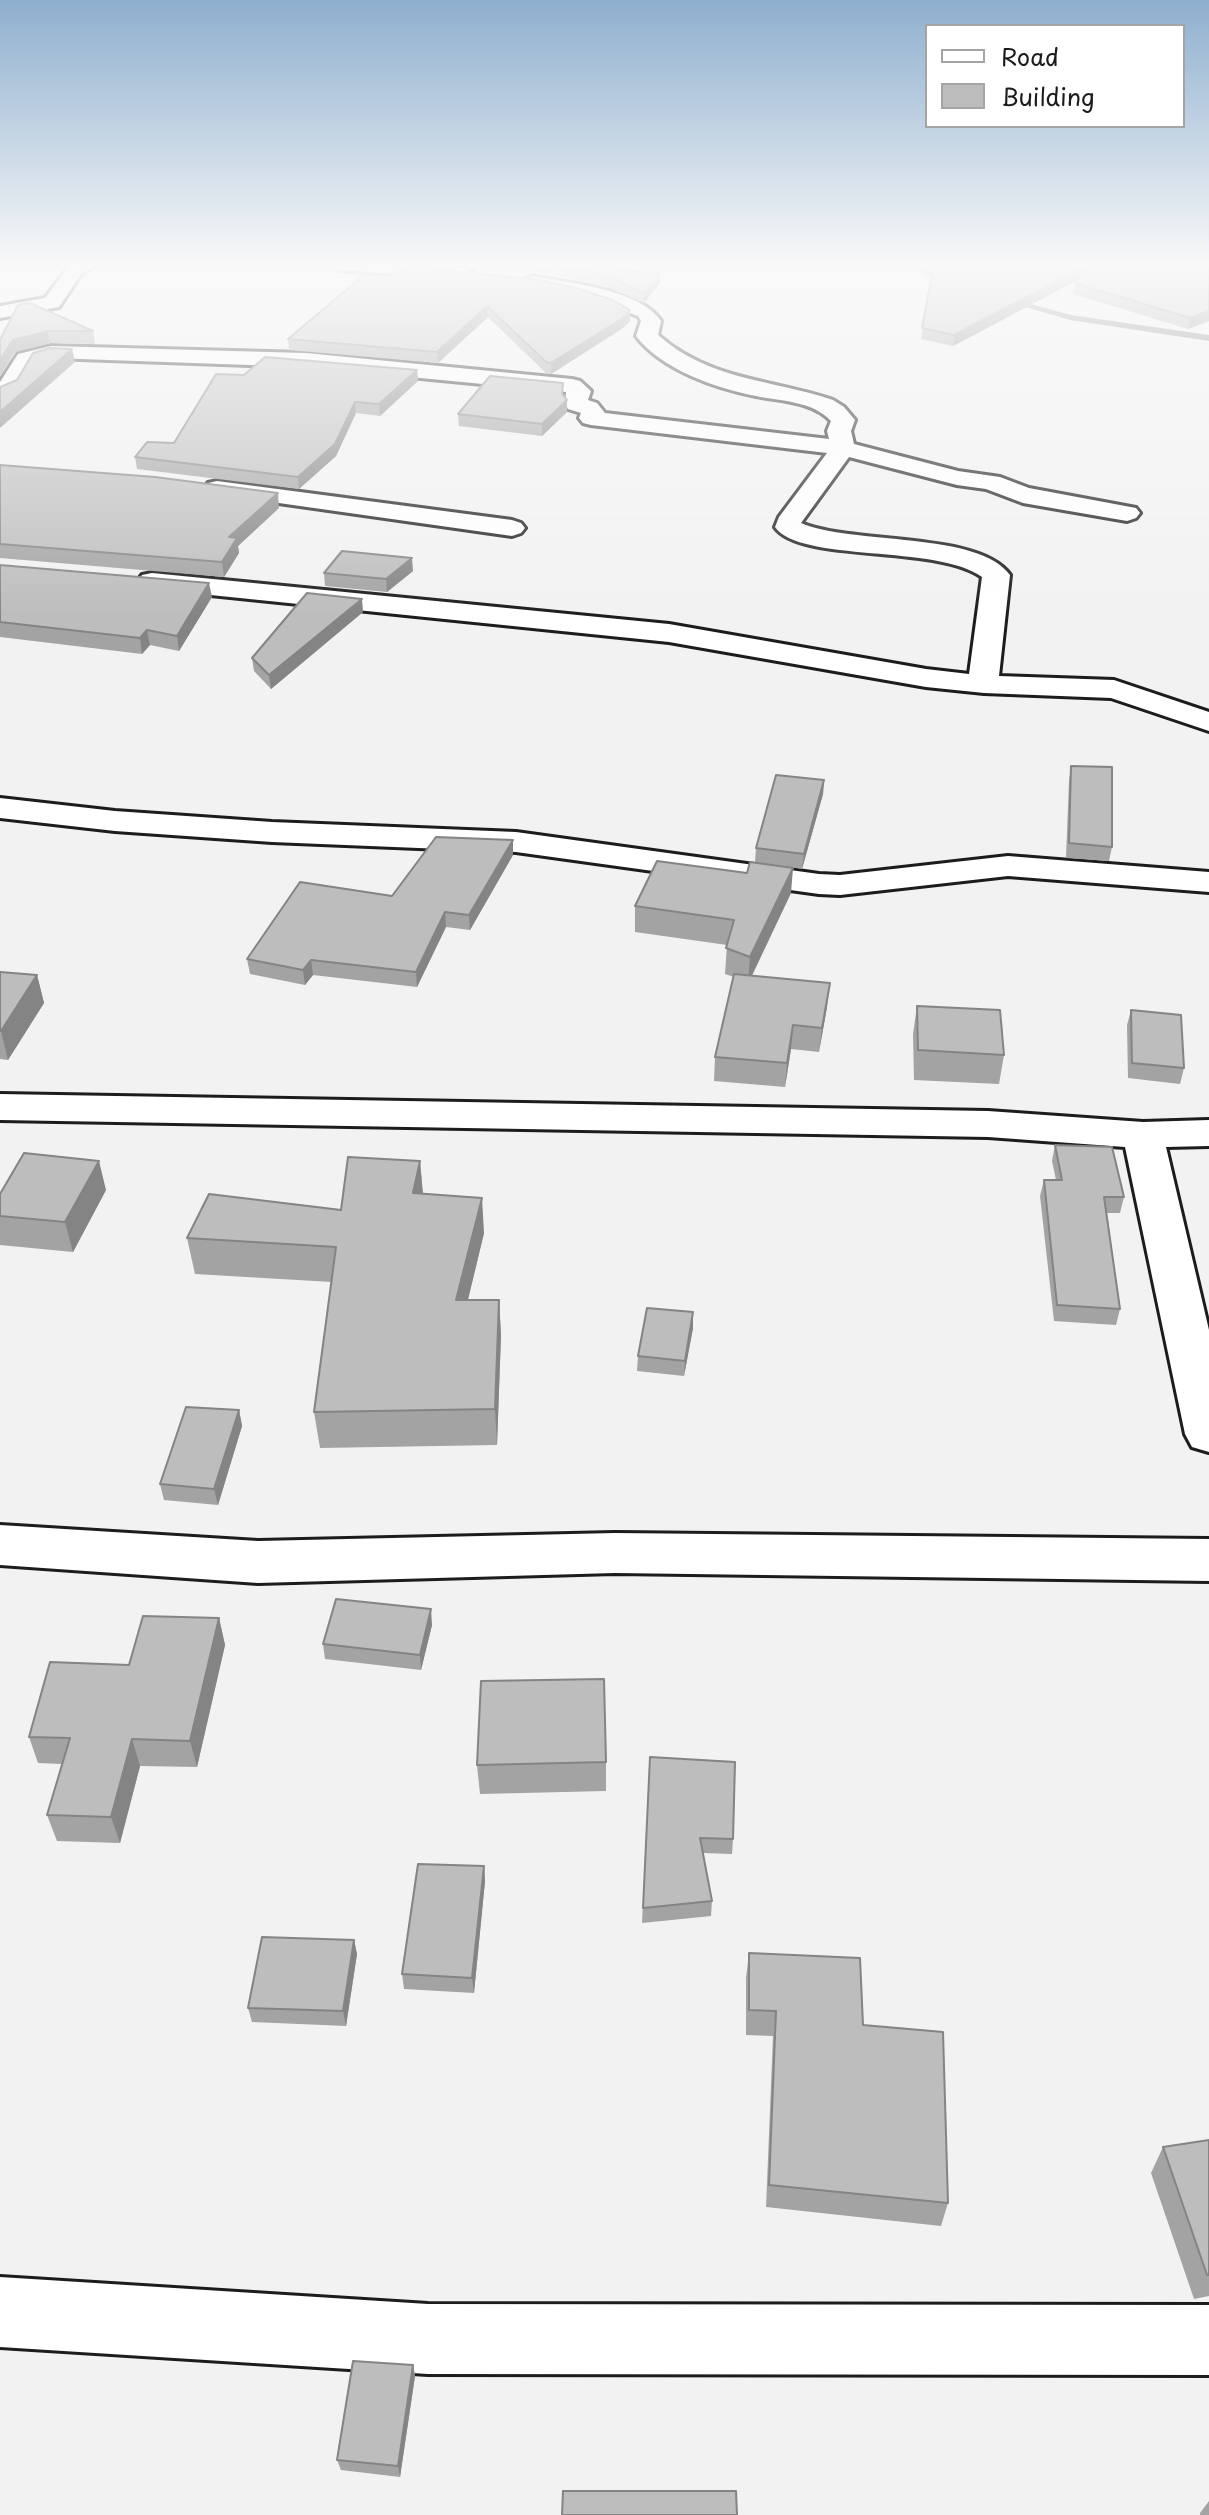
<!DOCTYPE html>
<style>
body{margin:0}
#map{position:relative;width:1209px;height:2515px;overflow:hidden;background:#f2f2f2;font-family:"Playpen Sans",sans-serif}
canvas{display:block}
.legend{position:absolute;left:925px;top:24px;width:260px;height:104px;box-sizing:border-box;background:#fff;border:2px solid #a4a4a4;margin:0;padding:10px 14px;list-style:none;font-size:24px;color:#1c1c1c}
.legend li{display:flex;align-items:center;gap:16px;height:40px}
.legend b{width:40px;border:2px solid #a4a4a4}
</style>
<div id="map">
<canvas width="1209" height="2515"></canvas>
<ul class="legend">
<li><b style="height:10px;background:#fff"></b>Road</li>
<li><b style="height:22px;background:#bdbdbd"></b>Building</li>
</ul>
</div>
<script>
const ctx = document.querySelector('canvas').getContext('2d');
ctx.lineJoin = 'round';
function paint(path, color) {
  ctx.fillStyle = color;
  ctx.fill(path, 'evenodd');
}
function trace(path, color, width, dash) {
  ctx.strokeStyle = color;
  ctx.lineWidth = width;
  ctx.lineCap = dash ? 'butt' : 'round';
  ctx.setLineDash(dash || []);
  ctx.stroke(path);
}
paint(new Path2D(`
 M900,264H911L957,283L950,285Z
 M1005,297L1071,315L1209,335V341L1070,320L1005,301Z`), '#707070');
const minor = new Path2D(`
 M71,264H98L81,274L59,307L0,318V306L45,298Z
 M330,264C354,264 460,259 473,273L463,279L340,270Z
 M532,276C569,283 640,289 661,321L658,335C710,381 771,379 833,400L844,407L855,420L851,431L854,444L958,471L1000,477L1029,488L1136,508L1140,513L1136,518L1127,521L1023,503L986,489L957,485L849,457L801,523C851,545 979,531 1010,575L999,676L1114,680L1209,712V731L1111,698L984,693L926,687L669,642L152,589L142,587L138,581L142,575L152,573L669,624L926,669L969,674L982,577C937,544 800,563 775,527L779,517L827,453L591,425L583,423L579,418L581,413L568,409L565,404L566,392L306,367L52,358L34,363L17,391L0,399V382L18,354L51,346L306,353L572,379L580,381L591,391L588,400L597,403L605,413L829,439L827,431L831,421C813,401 780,401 756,396C716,388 662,370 636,336L641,321L638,316L587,298L525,286L522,282Z
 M217,481L512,520L521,523L525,528L521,533L512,536L208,493L205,488L208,483Z
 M0,798L115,811L272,822L516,832L819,874L840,875L1008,856L1209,872V892L1008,876L840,895L819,894L516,852L272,842L115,831L0,818Z
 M0,1094L988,1111L1143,1122L1209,1120V1146L1166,1147L1209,1330V1452L1192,1447L1185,1434L1125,1147L988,1137L0,1120Z
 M0,1525L258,1541L615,1533L1209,1539V1581L615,1573L258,1583L0,1565Z
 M0,2277L428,2304L1209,2305V2375L428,2374L0,2347Z`);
trace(minor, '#1c1c1c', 6);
paint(minor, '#fff');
paint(new Path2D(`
 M442,264H557L660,273V283L644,303L602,285L557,275V265L548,273Z
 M934,264L1209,267V321L1188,329L1073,294L1076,281L953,346L921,339Z
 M364,275L630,321L623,328L551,374H547L488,317L438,363L289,350L288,339Z
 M30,303L93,331L95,344L50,343L15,352Z
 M417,370L418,381L380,416L356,413L336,456L299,489L137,469L135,457L174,443L244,375Z
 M563,395L567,400V412L542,436L459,426L458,414Z
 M0,465L279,508L238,546L239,553L224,577L0,558Z
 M0,565L212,597L179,651L150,645L142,654L0,637Z
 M413,571L387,592L325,586L324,573Z
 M363,612L271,689L254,671L252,658Z
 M1071,766L1112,847L1109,861L1066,858L1069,781Z
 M824,780L823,794L802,869L755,862L756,848Z
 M513,840V855L470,930L446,927L417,987L313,975L305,985L250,974L247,959L392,896Z
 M791,893L752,976L827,1007L819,1052L791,1049L785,1087L714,1081L715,1057L734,977L725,974L727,945L635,932V906Z
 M0,972L37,975L44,1003L8,1060L0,1059Z
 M917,1006L1004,1055L999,1084L914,1080L913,1034Z
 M1131,1010L1184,1068L1180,1084L1128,1078L1127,1025Z
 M1055,1145L1124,1197L1120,1213H1107L1120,1309L1116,1325L1054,1321L1040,1196L1044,1180H1056L1052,1161Z
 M420,1161L423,1194L484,1233L468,1300H499L501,1335L497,1445L320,1448L314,1412L332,1282L195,1274L187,1238L341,1210Z
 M106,1190L73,1252L0,1245V1194Z
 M693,1312V1328L684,1376L637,1371L638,1356Z
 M239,1410L242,1426L218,1505L164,1500L160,1484Z
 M219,1618L225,1645L197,1767L140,1766L120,1843L57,1841L47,1815L62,1764L38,1763L29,1737L129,1665Z
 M432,1625L421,1670L325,1659L323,1644Z
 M650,1757L733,1839L732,1854L703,1853L712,1901L711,1916L642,1923Z
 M606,1762V1791L480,1794L477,1765Z
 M484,1866L485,1881L474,1993L404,1989L402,1974Z
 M354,1940L357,1954L346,2026L252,2022L248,2008Z
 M749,1953L863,2025L948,2203L941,2226L766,2207L773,2036L746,2035V1978Z
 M1209,2140V2296L1194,2299L1151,2173L1163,2147Z
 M413,2365L415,2376L400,2477L341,2470L337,2460Z
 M1209,2501V2515H1200V2513Z`), '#a3a3a3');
paint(new Path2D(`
 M548,264H557L548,273Z
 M1084,267L1083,277L953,346L954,335Z
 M660,273V283L644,303V293Z
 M487,306L488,317L438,363L437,352Z
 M630,310V321L623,328L551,374V363Z
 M1209,311V321L1188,329L1190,318Z
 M48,331L50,343L15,352L0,376V360L13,340Z
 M72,349L75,362L0,428V412Z
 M417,370L418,381L380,416L379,404Z
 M567,400V412L542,436V424Z
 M355,402L356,413L336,456L299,489L298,477Z
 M278,493L279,508L238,546L239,553L224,577L222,562L229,537Z
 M412,558L413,571L387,592L386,579Z
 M209,583L212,597L179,651L177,636Z
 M362,599L363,612L271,689L269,675Z
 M147,630L150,645L142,654L140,638Z
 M824,780L823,794L802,869L804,854Z
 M513,840V855L470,930L469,915Z
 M793,868L791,893L748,983L750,957Z
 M445,912L446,927L417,987L416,972Z
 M311,960L313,975L305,985L303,970Z
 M37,975L44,1003L8,1060L1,1031Z
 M830,983L827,1007L819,1052L822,1028Z
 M793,1025L791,1049L785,1087L787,1063Z
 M99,1161L106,1190L73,1252L65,1222Z
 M420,1161L423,1196L413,1193Z
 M482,1198L484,1233L459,1336L456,1300Z
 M499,1300L501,1335L497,1445L495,1409Z
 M693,1312V1328L684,1376L685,1361Z
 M239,1410L242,1426L218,1505L214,1489Z
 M431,1609L432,1625L421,1670L420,1655Z
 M219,1618L225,1645L197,1767L190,1741Z
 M132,1739L140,1766L120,1843L111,1817Z
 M484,1866L485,1881L474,1993L472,1978Z
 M354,1940L357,1954L346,2026L343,2011Z
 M413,2365L415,2376L400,2477L398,2466Z`), '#848484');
const building = new Path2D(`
 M557,264L660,273L644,293L602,274Z
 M934,264H1182L1209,267V311L1190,318L1075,283L1084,267L954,335L922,328Z
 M408,266L540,280L579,289L613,300L630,310L623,318L551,363L546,362L487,306L437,352L288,339L364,275L384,276L402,271Z
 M30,303L93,331H48L13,340L0,360V340L18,305Z
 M50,348L72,349L0,412V387L17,380L33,353Z
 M265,357L417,370L379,404L355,402L335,444L298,477L135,457L147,442L174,443L216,374L244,375Z
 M490,376L563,383L562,394L567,400L542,424L458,414Z
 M0,465L155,477L278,493L229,537L237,538L222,562L0,544Z
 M342,551L412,558L386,579L324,573Z
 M0,565L209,583L177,636L147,630L140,638L0,622Z
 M307,593L362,599L269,675L252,658Z
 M1071,766L1112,767V847L1069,843Z
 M776,775L824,780L804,854L756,848Z
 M436,837L513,840L469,915L445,912L416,972L311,960L303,970L247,959L300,882L392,896Z
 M657,861L747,873L750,862L793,868L750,957L726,948L734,920L635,906Z
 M0,972L37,975L1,1031H0Z
 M734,974L830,983L822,1028L793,1025L787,1063L715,1057Z
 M917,1006L1000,1010L1004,1055L918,1050Z
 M1131,1010L1181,1015L1184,1068L1132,1063Z
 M1055,1145L1112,1147L1124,1197H1104L1120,1309L1057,1305L1044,1180H1062Z
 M24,1153L99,1161L65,1222L0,1216V1194Z
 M348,1157L420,1161L413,1193L482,1198L456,1300H499L495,1409L314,1412L336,1247L187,1238L209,1194L341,1210Z
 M647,1308L693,1312L685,1361L638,1356Z
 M186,1407L239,1410L214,1489L160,1484Z
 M336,1599L431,1609L420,1655L323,1644Z
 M143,1616L219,1618L190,1741L132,1739L111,1817L47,1815L70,1738L29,1737L50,1662L129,1665Z
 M604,1679L606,1762L477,1765L481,1681Z
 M650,1757L735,1762L733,1839L700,1838L712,1901L643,1908Z
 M418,1864L484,1866L472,1978L402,1974Z
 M262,1937L354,1940L343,2011L248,2008Z
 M749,1953L860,1958L863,2025L943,2032L948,2203L769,2185L776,2011L749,2010Z
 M1209,2140V2275H1207L1163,2147Z
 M353,2361L413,2365L398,2466L337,2460Z
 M563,2491H736L737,2515H562Z`);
paint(building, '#bdbdbd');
trace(building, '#848484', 2);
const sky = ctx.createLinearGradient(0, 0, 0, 616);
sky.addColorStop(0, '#8eafce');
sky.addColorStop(0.43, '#f9f9f9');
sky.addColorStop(1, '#f9f9f900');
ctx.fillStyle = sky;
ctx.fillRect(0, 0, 1209, 616);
</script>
